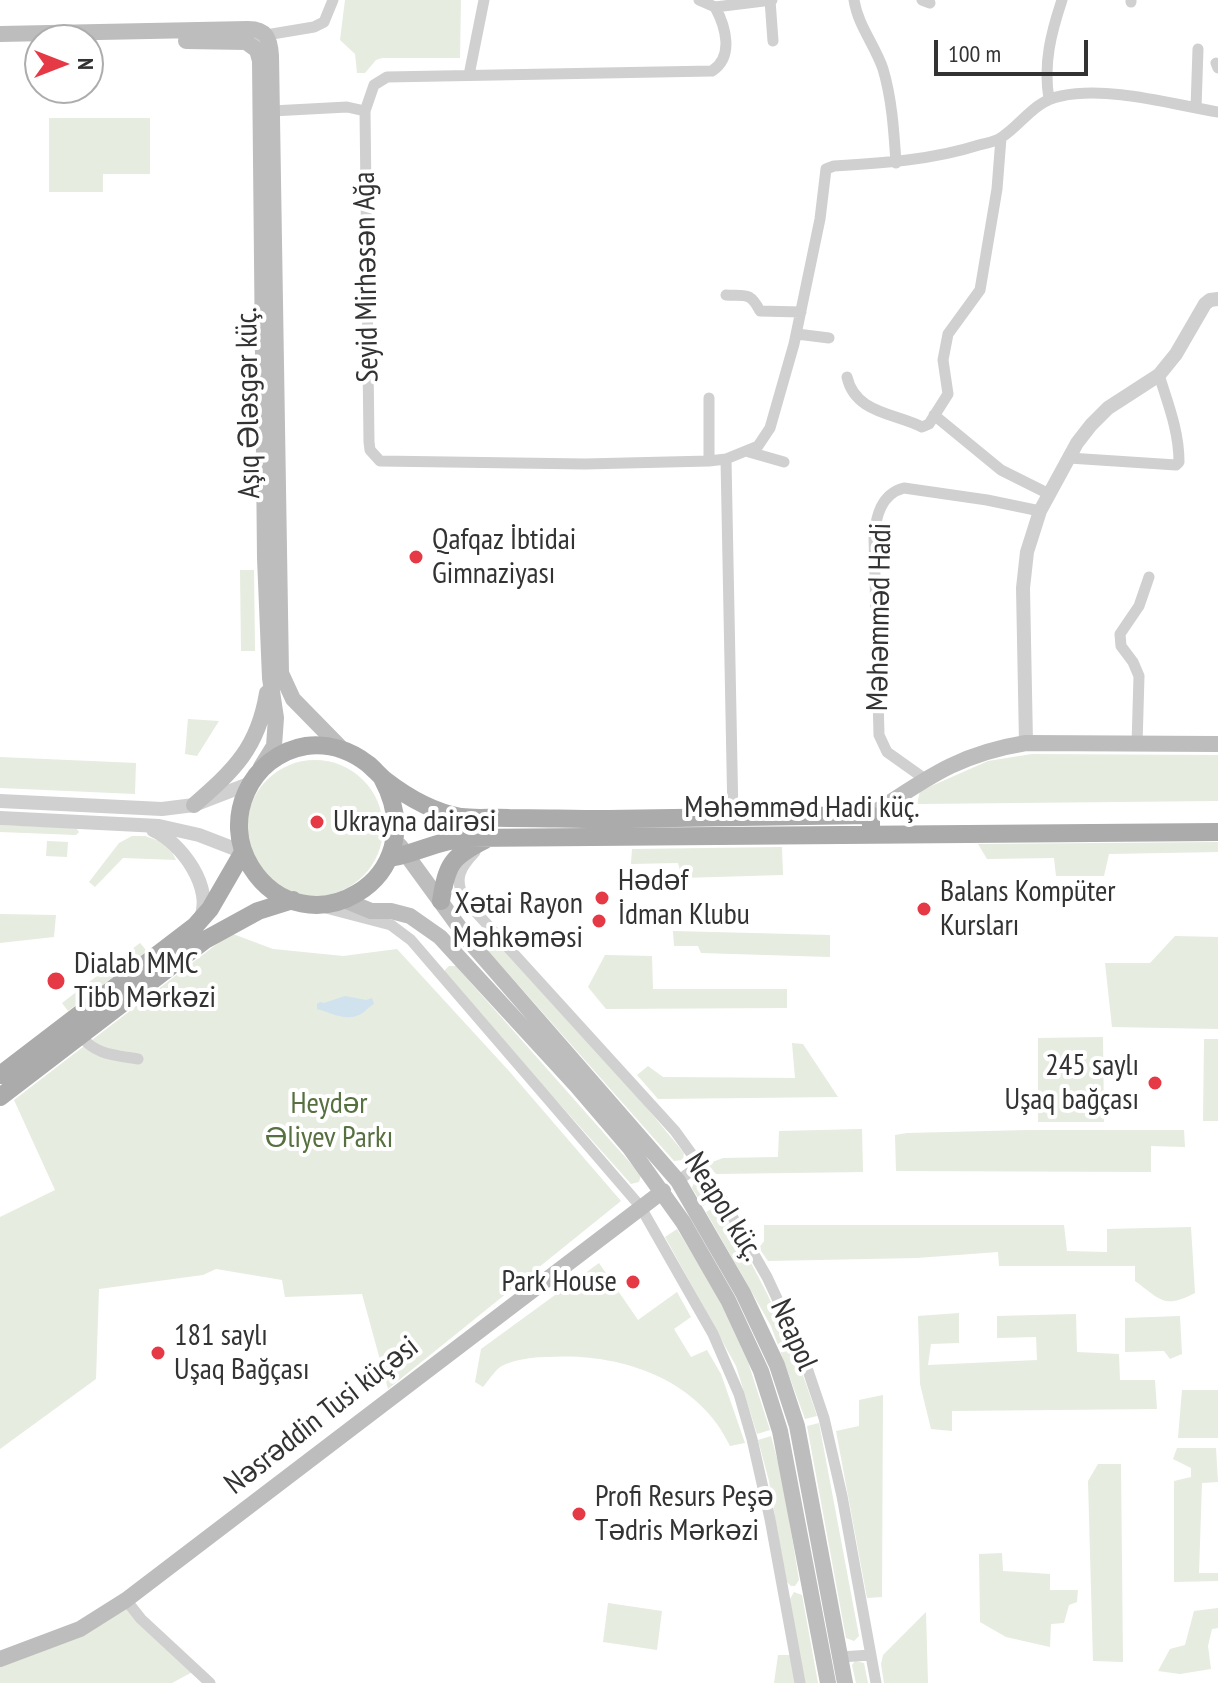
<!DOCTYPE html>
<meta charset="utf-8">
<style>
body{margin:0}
#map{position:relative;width:1218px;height:1683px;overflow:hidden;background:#fff;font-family:"PT Sans Narrow",sans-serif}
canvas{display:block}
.north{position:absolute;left:24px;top:24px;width:80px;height:80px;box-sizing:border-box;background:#fff;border:2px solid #adadad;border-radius:50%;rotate:90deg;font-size:22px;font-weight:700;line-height:32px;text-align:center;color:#333}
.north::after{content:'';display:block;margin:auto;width:28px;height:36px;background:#e63946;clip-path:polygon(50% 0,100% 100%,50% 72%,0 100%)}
.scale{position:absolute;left:934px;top:40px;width:154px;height:36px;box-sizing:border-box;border:4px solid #333;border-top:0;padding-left:10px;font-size:24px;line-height:28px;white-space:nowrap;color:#333;-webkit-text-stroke:6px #fff;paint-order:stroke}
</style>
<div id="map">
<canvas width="1218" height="1683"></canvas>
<div class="north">N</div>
<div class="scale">100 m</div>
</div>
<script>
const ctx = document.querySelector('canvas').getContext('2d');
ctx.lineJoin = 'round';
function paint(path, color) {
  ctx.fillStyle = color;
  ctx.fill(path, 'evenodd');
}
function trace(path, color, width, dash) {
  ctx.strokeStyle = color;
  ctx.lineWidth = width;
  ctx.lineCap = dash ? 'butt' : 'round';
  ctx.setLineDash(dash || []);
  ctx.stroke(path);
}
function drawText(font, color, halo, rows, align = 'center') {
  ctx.font = font + ' "PT Sans Narrow",sans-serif';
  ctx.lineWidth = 8;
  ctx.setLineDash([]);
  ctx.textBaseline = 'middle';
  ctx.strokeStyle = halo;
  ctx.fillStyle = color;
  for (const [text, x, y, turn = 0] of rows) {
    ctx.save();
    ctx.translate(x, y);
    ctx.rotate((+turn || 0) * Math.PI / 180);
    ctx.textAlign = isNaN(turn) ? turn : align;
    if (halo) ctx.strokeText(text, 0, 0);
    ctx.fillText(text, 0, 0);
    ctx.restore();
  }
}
paint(new Path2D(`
 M345,0H461L460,58H382L376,60L365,73H357L355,54L340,40Z
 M49,118H150V174H103V192H49Z
 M240,570H254L255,651H241Z
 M188,719L219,721L197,756L185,754Z
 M1032,754L1218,755V801L917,804L920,791L988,761Z
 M0,757L136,763L135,794L0,788Z
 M247 828a68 68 0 1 1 136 0a68 68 0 1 1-136 0Z
 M0,825L76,828L79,832L76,835L0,832Z
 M132,836H145L168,844L176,860L123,858L95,887L89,882L119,843Z
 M47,841L68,842L67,857L46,856Z
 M1218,842V852L1109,854L1104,876H1056L1054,858L987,859L978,844Z
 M782,847L783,875L682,878L678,863L631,864L632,849Z
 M0,914L56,915L54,937L0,943Z
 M673,931L830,935V957L701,953L698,946H674Z
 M489,933L642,1102L684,1153L683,1160L674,1161L482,944L483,936Z
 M233,934L273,949L343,956L397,949L509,1071L621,1201L388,1389L362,1294L285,1297L282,1280L216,1269L203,1275L99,1289L96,1379L0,1449V1217L55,1190L14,1100L222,940Z
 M1175,936L1218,937V1029L1112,1027L1105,963H1150Z
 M140,943L147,951L68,1011L62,1003Z
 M605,955L652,956L653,989H787V1008L606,1009L588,987Z
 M449,966H456L641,1175L639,1182L631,1184L445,976V970Z
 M1103,1037L1104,1122H1038V1038Z
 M1204,1039H1218V1121H1203Z
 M792,1043L803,1044L838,1097L658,1099L637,1075L648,1066L663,1077L795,1078Z
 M862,1129L863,1172L716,1174L707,1164L723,1158L778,1157L779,1131Z
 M1027,1130H1184L1185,1147L1151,1146V1172L896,1171L895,1135L907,1133Z
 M695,1180L704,1181L715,1199L703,1206L692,1188Z
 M718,1205C759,1274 793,1339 817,1416L805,1419L771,1326L706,1212Z
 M764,1225H1064L1067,1251L1107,1252V1229L1191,1227L1195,1293C1164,1309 1161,1300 1135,1281V1266H999L998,1252L917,1258L768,1261L759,1248L764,1241Z
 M677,1229L715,1291L748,1362L770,1430L757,1434L736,1366L665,1237Z
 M599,1263L638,1320L677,1292L691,1317L674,1329L691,1357L707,1350L721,1374L745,1443L730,1446C698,1377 617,1352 547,1357C534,1357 509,1360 499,1368C493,1373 488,1381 483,1387L475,1382L481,1349Z
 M959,1313V1343L931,1344L928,1365L1037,1360L1036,1337L997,1338V1316L1076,1314L1077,1352L1119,1354L1120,1380H1155L1157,1409L952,1411V1431L931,1429L920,1384L918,1316Z
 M1180,1316L1182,1354L1170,1359L1164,1351L1125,1352V1318Z
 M1182,1390H1218V1438H1178Z
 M883,1395L882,1597L867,1598L836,1431L859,1426V1400Z
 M819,1423L859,1636L854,1641L846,1638L807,1426Z
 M771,1436L782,1477L799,1580L795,1586H791L786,1581L769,1481L758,1440Z
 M1177,1448H1216L1218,1482L1202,1483L1199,1573H1218V1581L1174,1582V1481L1191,1477V1468L1173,1459Z
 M1098,1464H1121L1123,1662L1093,1661L1088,1481Z
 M1002,1553L1003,1571L1050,1574V1590H1078L1077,1602L1069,1605L1064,1623L1051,1624L1050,1647L1006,1637L980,1622L979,1554Z
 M794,1592L802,1595L818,1683H804L790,1599Z
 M126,1600L196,1670L172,1683H0V1659Z
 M608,1603L662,1611L657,1650L603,1642Z
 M1218,1608V1628L1212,1629L1208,1646L1211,1669L1180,1674L1158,1671L1170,1649L1185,1645L1194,1611Z
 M926,1612L928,1683H884L881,1664L883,1655Z
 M778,1655H790L795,1683H774Z
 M855,1661L864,1663L868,1683H856L852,1665Z`), '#e6ecdf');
paint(new Path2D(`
 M345,996L366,1000L372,998L374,1004C370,1006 367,1009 364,1012C348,1024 331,1012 317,1009V1004L320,1002L324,1003Z`), '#cfe2ee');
trace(new Path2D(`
 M699,0L715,7C726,27 734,57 712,71L387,77L374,85L365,111L369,442L370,450L380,461L585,464L709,461L726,459L758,446L770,428L794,344L820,219L826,169L834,166C883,163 932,160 979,145C986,143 996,142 1002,137C1023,123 1034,101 1061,96C1109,86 1170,104 1218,112
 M770,0L773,41
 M854,0C858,26 875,45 883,69C892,99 894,132 896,163
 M922,0L930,3
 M1131,0V2
 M715,7L772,0
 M260,39L266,35L314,27L324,22L333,0
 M1216,63L1218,68
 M469,75L484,0
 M1049,99C1043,64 1051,33 1062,0
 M1196,108L1198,49
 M272,111L347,107L365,111
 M726,295C747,296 750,292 760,311L801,312
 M797,334L829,338
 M847,377C855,413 894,413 922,427L929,424L948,394L943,360L948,334L980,290L997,189L1001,138
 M934,415L1001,470L1049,494
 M749,452L784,462
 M1069,458L1176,465L1179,462C1179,431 1168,404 1159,375
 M726,459L733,817
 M709,461V398
 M1137,745L1139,676L1133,662L1121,646L1120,634L1139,606L1149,577
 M925,779L887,752L879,735L874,537C876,516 881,494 904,488L987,500L1040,511
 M475,852C460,868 454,878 464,899L675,1131L714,1185L767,1277L801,1350L824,1418L842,1496L876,1683
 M322,907L391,925L411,940L640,1206L713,1334L739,1394L752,1439L770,1519L800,1683
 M80,1035C95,1055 114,1055 138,1059
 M678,1181L699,1165
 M126,1600L141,1619L210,1683
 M840,1657L871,1655`), '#d0d0d0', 11);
trace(new Path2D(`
 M1026,743L1023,588L1027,552L1040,511L1077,443L1091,425L1108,408L1159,375L1176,354L1205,304L1210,300L1218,299
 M0,801L162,809L194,805L251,783
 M0,818L159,826L199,835L243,852
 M153,830C181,842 215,889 200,920`), '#d0d0d0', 14);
trace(new Path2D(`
 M0,34L248,29C266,29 270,38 271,56L281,673L293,699L342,749
 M186,41L246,42L257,50L260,61L265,558L270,678L276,718L274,746L261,767
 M194,805C234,770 258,748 267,693
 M871,815C927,778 958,754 1026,743L1218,744
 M400,846L470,942L678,1181L743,1293L777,1365L797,1426L845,1683
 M344,900L371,911H391L410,916L440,937L576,1085L630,1148L683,1222L728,1300L761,1371L780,1431L828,1683
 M0,1659L80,1629L126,1600L663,1191`), '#bdbdbd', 16);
trace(new Path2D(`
 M382,778C438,881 304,952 251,867C221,820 250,755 306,746C328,743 350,750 368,764C374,769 379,775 385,780C407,797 433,812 461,817C476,819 493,817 509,818C541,818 573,819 605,819C694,818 783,816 871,815V835
 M390,858C418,853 436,841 466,838L1218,832
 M441,901C447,864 451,857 485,840
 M0,1075L195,926L210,909L243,852
 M0,1097L205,940L258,911L293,900`), '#ababab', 18);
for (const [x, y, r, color] of [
 [416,557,8,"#e63946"],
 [317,822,8,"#e63946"],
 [602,898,8,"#e63946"],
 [924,909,8,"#e63946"],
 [599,921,8,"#e63946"],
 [56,981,10,"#e63946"],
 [1155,1083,8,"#e63946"],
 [633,1282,8,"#e63946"],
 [158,1353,8,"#e63946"],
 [579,1514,8,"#e63946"]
]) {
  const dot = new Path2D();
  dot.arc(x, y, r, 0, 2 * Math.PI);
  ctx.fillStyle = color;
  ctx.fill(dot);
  trace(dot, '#fff', 3);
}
drawText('30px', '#333', '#fff', [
 ["Seyid Mirhəsən Ağa",367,277,-91],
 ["Aşıq Ələsgər küç.",249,403,-91],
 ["Məhəmməd Hadi",880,617,-89],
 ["Məhəmməd Hadi küç.",802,808],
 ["Neapol küç.",723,1207,58],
 ["Neapol",793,1335,66],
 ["Nəsrəddin Tusi küçəsi",322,1416,-38]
]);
drawText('30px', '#333', '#fff', [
 ["Qafqaz İbtidai",432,540],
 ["Gimnaziyası",432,574],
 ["Ukrayna dairəsi",333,822],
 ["Hədəf",618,881],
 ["İdman Klubu",618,915],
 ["Balans Kompüter",940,892],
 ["Kursları",940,926],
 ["Xətai Rayon",583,904,"right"],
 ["Məhkəməsi",583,938,"right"],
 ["Dialab MMC",74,964],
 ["Tibb Mərkəzi",74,998],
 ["245 saylı",1139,1066,"right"],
 ["Uşaq bağçası",1139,1100,"right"],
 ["Park House",617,1282,"right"],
 ["181 saylı",174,1336],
 ["Uşaq Bağçası",174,1370],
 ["Profi Resurs Peşə",595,1497],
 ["Tədris Mərkəzi",595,1531]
], 'left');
drawText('30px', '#56703f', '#fff', [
 ["Heydər",329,1104],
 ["Əliyev Parkı",329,1138]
]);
</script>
